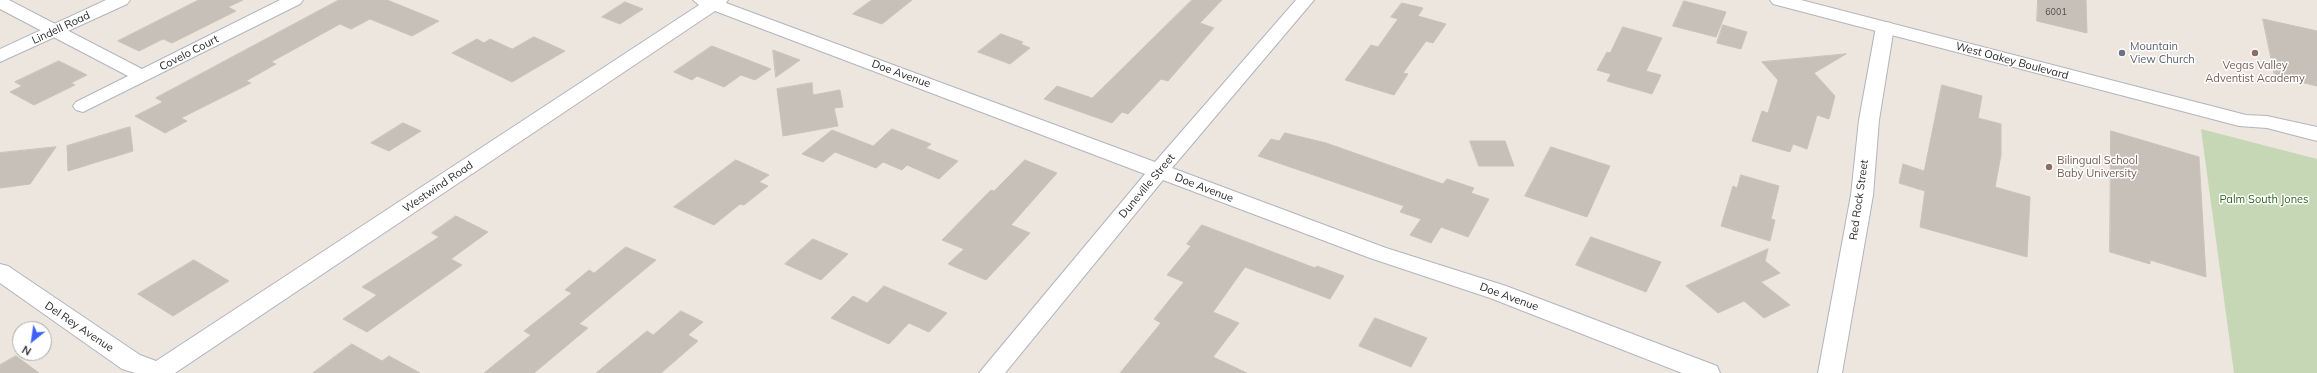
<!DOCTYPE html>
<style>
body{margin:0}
#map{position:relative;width:2317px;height:373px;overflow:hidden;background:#ede6de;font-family:Mulish,sans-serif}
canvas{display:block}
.north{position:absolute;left:12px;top:321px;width:40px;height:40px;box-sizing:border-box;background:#fff;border:1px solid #aaa;border-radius:50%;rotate:210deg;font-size:11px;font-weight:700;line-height:16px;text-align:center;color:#2b2b2b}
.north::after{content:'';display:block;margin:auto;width:14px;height:18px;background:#3e61f9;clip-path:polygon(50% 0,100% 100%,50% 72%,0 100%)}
</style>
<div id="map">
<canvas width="2317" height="373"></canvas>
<div class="north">N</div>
</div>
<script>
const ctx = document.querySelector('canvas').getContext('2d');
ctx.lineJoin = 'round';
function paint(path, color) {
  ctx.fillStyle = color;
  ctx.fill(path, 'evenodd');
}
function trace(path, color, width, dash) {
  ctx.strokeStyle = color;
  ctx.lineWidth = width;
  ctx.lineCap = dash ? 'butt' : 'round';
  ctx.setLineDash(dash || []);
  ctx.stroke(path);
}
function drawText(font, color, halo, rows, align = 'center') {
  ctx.font = font + ' Mulish,sans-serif';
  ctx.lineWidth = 3;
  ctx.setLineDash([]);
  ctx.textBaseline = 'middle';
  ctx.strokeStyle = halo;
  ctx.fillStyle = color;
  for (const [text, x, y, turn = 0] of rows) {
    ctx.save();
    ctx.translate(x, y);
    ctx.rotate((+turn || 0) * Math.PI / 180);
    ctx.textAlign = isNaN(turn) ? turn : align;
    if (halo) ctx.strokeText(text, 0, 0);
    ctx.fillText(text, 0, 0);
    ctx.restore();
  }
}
paint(new Path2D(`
 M2201,129L2317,159V373H2234Z`), '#c5d7b5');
const building = new Path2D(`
 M199,0H243L228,7L236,11L172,43L163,39L139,51L118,41Z
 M339,0H387L439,21L412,36L370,19L351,29L340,24L271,62L276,64L246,81L251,83L181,118L187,121L165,133L135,116L163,102L156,98Z
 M872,0H912L882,24L853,14Z
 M1192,0H1222L1200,23L1214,28L1168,81L1161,79L1128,114L1122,112L1112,123L1044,99L1057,86L1092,98Z
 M2038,0H2086L2087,33L2037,21Z
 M1684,1L1726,12L1716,37L1673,26Z
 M625,2L643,9L620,24L602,17Z
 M1402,3L1423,8L1418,16L1446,24L1433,43L1426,41L1403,73L1408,74L1394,95L1345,80L1371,45L1378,47L1398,19L1391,17Z
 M2263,19L2317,31V86L2275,76Z
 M1723,25L1747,32L1741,49L1717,43Z
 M1623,27L1662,38L1646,71L1661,75L1652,94L1607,81L1611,74L1597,70L1607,52L1610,53Z
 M1001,34L1023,42L1021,44L1030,48L1010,64L978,52Z
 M534,37L565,51L512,82L452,53L477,39L484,43L490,39L512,49Z
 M712,46L771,69L755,80L741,75L724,87L697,76L692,80L674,72Z
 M773,50L800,60L776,77Z
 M1846,54L1814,73L1835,96L1829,119L1817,115L1807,149L1793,144L1790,152L1752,141L1762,111L1768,113L1778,80L1762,62Z
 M59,61L87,75L71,83L75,85L34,105L10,92L22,86L15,82Z
 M812,83L813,95L840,90L843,107L834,108L838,126L783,136L777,89Z
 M1942,85L1982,96L1978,118L2001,124V155L1995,187L2030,197L2027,257L1920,227L1925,191L1899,183L1903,164L1924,171Z
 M403,123L421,131L389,151L371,143Z
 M130,127L133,151L68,171L67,146Z
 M892,129L931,144L926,148L958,161L939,179L907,165L902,170L883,162L876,168L835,152L823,162L802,154L832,130L873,146Z
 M2111,131L2199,157L2206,277L2150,260V264L2110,252Z
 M1285,133L1326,143L1443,184L1447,179L1474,188L1471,193L1489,199L1468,237L1441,227L1431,243L1410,235L1421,219L1400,212L1404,206L1258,156L1271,139L1279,141Z
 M1470,141H1505L1514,166H1479Z
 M56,147L30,184L0,188V153Z
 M1551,147L1610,166L1587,217L1525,196Z
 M736,160L769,175L759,182L768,186L744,205L740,204L714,225L674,207Z
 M1025,160L1057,173L1011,225L1030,233L986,280L948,264L964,249L942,240L991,190L994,191Z
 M1741,175L1779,186L1771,219L1775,220L1770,241L1721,226L1733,186L1737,188Z
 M456,216L488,232L451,259L462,265L367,332L343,319L377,295L362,287L439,237L432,233Z
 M1202,225L1315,268L1317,266L1344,276L1330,299L1245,267L1213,312L1239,323L1213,357L1247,373H1120L1161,323L1154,319L1184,282L1167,275L1191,246L1187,244Z
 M1591,237L1661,262L1646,292L1576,265Z
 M813,239L848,254L821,280L785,264Z
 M626,247L656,260L579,324L588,328L534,373H484L531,335L524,331L572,293L565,290L589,270L594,273Z
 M1768,249L1765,261L1780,273L1761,282L1790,305L1764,318L1744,301L1718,313L1686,286Z
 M194,260L229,281L173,316L138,294Z
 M884,286L947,313L929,332L909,323L889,344L831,318L853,296L867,303Z
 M681,311L703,322L688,335L698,341L661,373H596L647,331L653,335Z
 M1375,318L1427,338L1411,367L1359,346Z
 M352,344L382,361L389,356L420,373H313Z
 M16,356L39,373H0V365Z`);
paint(building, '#c6c0b9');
trace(building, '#c9c2b7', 1);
const minor = new Path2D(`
 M0,0H9L142,69L280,0H303L300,4L83,112L76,110L73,106L76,102L128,76L0,9Z
 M693,0H728L726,3L1155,162L1296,0H1314L1172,168L1386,248L1506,286L1717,366L1720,373H1682L1490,298L1370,258L1163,180L1005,373H979L1145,174L715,11L175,373H135L122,369L0,283V264L8,266L140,355L156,361L699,5Z
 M1885,22L1891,23L1894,27L1879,120L1873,195L1842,373H1818L1851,195L1859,120L1876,27L1879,23Z`);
const tertiary = new Path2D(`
 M106,0H130L127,4L0,62V49Z`);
const secondary = new Path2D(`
 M1770,0H1801L2246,115L2267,116L2317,127V141L2267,128L2239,126L1773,4Z`);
trace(minor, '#b1b4bf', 2);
trace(tertiary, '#b1b4bf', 2);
trace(secondary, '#b1b4bf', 2);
paint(minor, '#fff');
paint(tertiary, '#fff');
paint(secondary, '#fff');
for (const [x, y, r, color] of [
 [2122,53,4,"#6b7280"],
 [2255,53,4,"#8d6e63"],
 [2049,167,4,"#8d6e63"]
]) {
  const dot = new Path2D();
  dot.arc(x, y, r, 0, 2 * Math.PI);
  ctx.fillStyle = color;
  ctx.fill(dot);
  trace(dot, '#fff', 1.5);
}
drawText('9px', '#52504e', null, [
 ["6001",2056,12]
]);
drawText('11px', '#2b2b2b', '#fff', [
 ["Lindell Road",61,28,-25],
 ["Covelo Court",189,53,-27],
 ["West Oakey Boulevard",2012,61,15],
 ["Doe Avenue",901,74,20],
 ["Duneville Street",1147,186,-50],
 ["Westwind Road",438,187,-34],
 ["Doe Avenue",1204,188,21],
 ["Red Rock Street",1859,200,-82],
 ["Doe Avenue",1509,297,20],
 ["Del Rey Avenue",79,327,34]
]);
drawText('11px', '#5b616d', '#fff', [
 ["Mountain",2130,47],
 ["View Church",2130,60]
], 'left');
drawText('11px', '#785e54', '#fff', [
 ["Vegas Valley",2255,66],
 ["Adventist Academy",2255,79],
 ["Bilingual School",2057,161,"left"],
 ["Baby University",2057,174,"left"]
]);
drawText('11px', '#2b691b', '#fff', [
 ["Palm South Jones",2264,200]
]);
</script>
